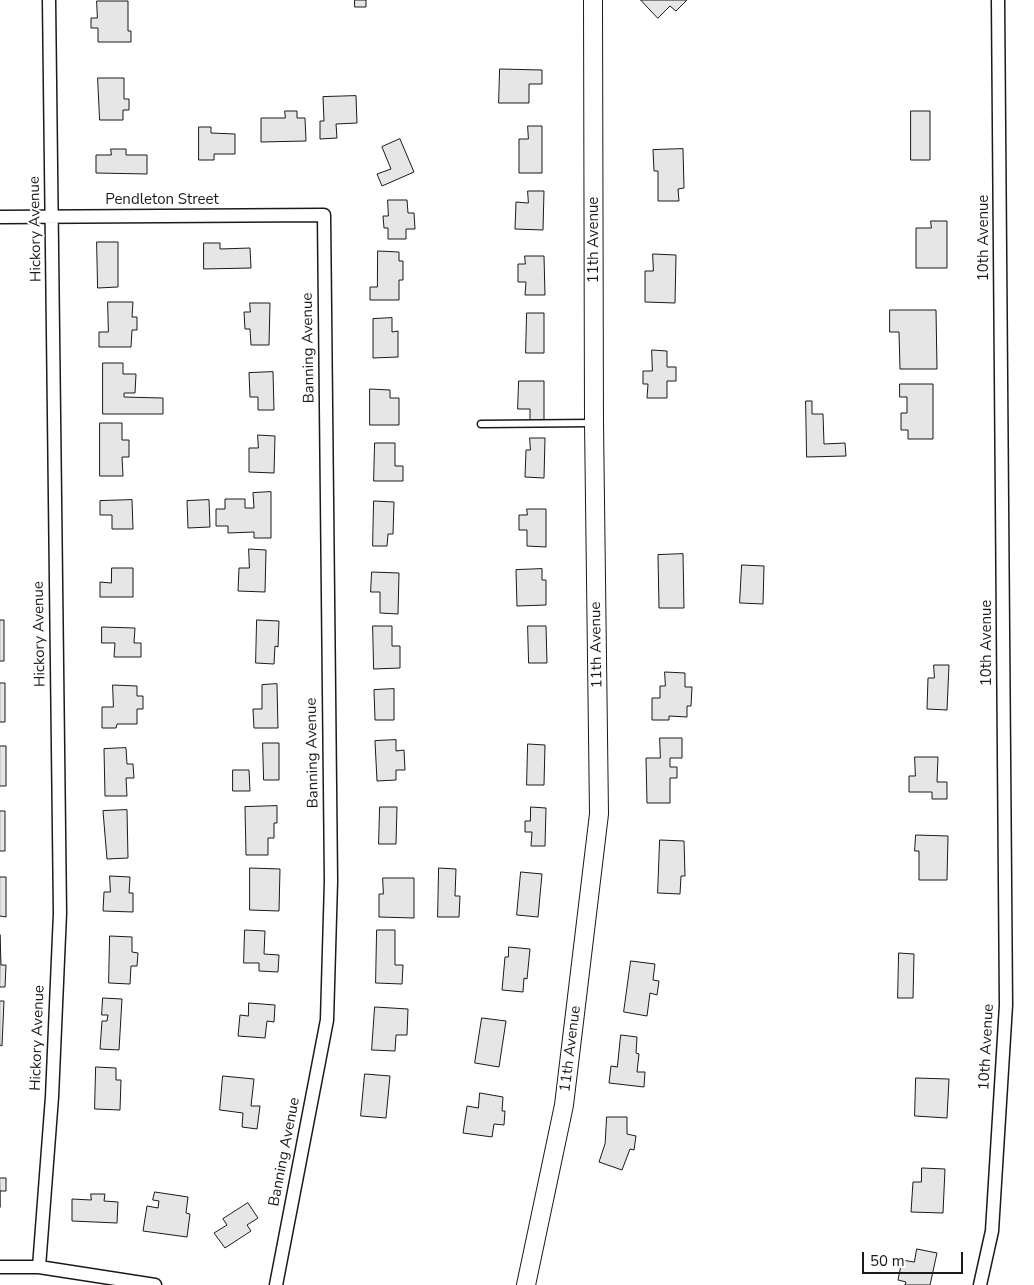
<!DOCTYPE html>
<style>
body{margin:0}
#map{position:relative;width:1034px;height:1285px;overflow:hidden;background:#fff;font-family:"Nunito Sans",sans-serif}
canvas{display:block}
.scale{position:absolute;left:862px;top:1252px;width:101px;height:22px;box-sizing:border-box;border:2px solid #1a1a1a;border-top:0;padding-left:6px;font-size:15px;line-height:18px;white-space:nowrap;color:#1a1a1a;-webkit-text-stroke:4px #fff;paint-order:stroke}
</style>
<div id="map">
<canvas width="1034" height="1285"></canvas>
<div class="scale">50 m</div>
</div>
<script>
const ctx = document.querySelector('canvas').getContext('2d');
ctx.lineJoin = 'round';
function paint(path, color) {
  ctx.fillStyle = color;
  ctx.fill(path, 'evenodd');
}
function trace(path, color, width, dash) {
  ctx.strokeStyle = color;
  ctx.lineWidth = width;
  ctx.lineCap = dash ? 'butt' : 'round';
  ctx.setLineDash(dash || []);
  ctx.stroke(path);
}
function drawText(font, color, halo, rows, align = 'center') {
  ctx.font = font + ' "Nunito Sans",sans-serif';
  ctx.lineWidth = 4;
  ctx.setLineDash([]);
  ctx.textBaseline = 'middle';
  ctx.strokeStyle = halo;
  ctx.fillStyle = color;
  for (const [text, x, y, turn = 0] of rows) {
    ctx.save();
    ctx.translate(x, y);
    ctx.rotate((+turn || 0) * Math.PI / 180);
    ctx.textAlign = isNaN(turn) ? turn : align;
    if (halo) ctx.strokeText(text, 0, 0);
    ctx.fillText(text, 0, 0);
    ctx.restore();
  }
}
const building = new Path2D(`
 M355,0H366V7H355Z
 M641,0H687L676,11L670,6L658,18Z
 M97,1H128V31H131V42H98V28H91V18H97Z
 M500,69L542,70V84H529V103H499Z
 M98,78H124V99H129V110H123V120H100Z
 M356,96L357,123L336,124L337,138L320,139V121H324L323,97Z
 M285,111H297V118H305L306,141L261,142V118H285Z
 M911,111H930V160H911Z
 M528,126H542V173H519V139H528Z
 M199,127H211V133L235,134V154H214V160H199Z
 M400,139L414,172L382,186L377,174L391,169L382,147Z
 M111,149H126V155H147V174L96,173V155H111Z
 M683,149L684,188L678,189L679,201H658V171H654L653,150Z
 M528,191H544L543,230L515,229L516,202L528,203Z
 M388,200H407L408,213H414L415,229H406V239H388V228H384L383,216H388Z
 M931,221H947V268H916V228H931Z
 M97,242H118V287L98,288Z
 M204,243H220V249L250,248L251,268L204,269Z
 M378,251L399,252V261H403V280H399V300H370V287H377Z
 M653,254L676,255L675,303L645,302V271H653Z
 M525,256H544L545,295H525L526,282H518V264H525Z
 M108,302H133L132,317H137V330H132L131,347H99V332H108Z
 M250,303H270L269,345H251L250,329H245L244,312H250Z
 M890,310H936L937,369H900L899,332H890Z
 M527,313H544V353H526Z
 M392,318V332L398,331V357L373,358V319Z
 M652,350L667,351V367H676V381H667V398H647L648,384H643V371H652Z
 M103,363H123V374H136L135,393H124V397L163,398V414H103Z
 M273,372L274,410H258V397H250L249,373Z
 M519,381H544V420H530V409H518Z
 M900,384H933V439H908V430H901V413H907V397H900Z
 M370,389L390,390V398H399V425H370Z
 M806,401H812V414H823L824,444L845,443L846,456L807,457Z
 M100,423H122V440H129V457H122L123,476H100Z
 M258,435L275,436L274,473L249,472V448H258Z
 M530,438H545L544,478L525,477L526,450H530Z
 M375,443H395V466H403V481H374Z
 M271,492V538H254V532L228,533V526H216V509H225V499H245V508H254L253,493Z
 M132,500L133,529H112V515H100V501Z
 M209,500L210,527L188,528L187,501Z
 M374,501L394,502L393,534H388L387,546H373Z
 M527,509H546V547L527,546V530H519V515H527Z
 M249,549L266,550L265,592L238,591L239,568H249Z
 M683,554L684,608H659L658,555Z
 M742,565L764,566L763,604L740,603Z
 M112,568H133V597H100V582L111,583Z
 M542,569V580H546V605L517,606L516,570Z
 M372,572L399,573L398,614L380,613V592H371Z
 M0,620H4V661H0Z
 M257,620L279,621L278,647L275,646L274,664L256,663Z
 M373,626H392V646H400V668L374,669Z
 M528,626H546L547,663H529Z
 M102,627L135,628L134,643H141V657H114L115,643H102Z
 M934,665H949L947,710L927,709L928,678H934Z
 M665,672L685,673V687H692L691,706H687V717L669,716V720H652V698H660V686H665Z
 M0,683H5V722H0Z
 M277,684L278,728H254L253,709H262V685Z
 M113,685L137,686V696H143V709H137V724H117L116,728H102V707H113Z
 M394,689V720H375L374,690Z
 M660,738H682V758H670V767H677V778H670V803H647L646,758H660Z
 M396,740V751L404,750L405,770H396V780L377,781L375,741Z
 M263,743H279V780H264Z
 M528,744L545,745L544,785H527Z
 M0,746H6V786H0Z
 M126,748L127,764H133L134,778H126L127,796H105L104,749Z
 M915,757H938L937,782H947V799H932V792H909V776H915Z
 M233,770H249L250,791H233Z
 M277,806V823H274V838H268V855H246L245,807Z
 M380,807H397L396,844H379Z
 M531,807L546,808L545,846H531L532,832H525V821H530Z
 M127,810L128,858L107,859L103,811Z
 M0,811H5V851H0Z
 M916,835L948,836L947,880H919V851H915Z
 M660,840L684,841L685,876H681L680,894L658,893Z
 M250,868L280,869L279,911L250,910Z
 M439,868L456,869L455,896H460L459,917H438Z
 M521,872L542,874L538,917L517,915Z
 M110,876L130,877L129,893H133V912L103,911L104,892H110Z
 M0,877H6V917L0,916Z
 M383,878H414V918L379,917V894H383Z
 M245,930L265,931L264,954L279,955L278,972L259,971V963H244Z
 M377,930H395V965H403L402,984L376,983Z
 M0,935L1,965H6L5,987H0Z
 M110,936L132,937V952L138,953L137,966H131L130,984L109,983Z
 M509,947L530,949L527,979L524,978L523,992L502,990L505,957H508Z
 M899,953L914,954L913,998H898Z
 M631,961L655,964L653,980L659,981L657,995L650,993L647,1016L624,1012Z
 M103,998L122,999L119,1050L100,1049L102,1021H107L108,1015H102Z
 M0,1001H4L2,1046L0,1045Z
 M249,1003L275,1005L274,1022L267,1021L265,1038L238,1036L240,1015L248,1016Z
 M375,1007L408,1009L407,1035H396L395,1051L372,1050Z
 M482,1018L506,1021L499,1067L475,1063Z
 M621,1035L637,1037L636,1053L639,1054L637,1072H645L644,1087L609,1083L611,1066L617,1067Z
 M96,1067L116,1068V1080H121L120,1110L95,1109Z
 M365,1074L390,1076L386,1118L361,1116Z
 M223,1076L254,1079L251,1106H260L257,1129L242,1127L243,1113L220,1110Z
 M916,1078L949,1079L947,1118L915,1116Z
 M480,1093L503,1097L502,1111H505L504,1125L494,1124L492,1137L463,1133L467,1106L478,1108Z
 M607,1117H627V1134L636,1136L634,1150L630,1149L622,1170L599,1162L605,1144Z
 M922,1168L945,1169L943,1213L911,1212L913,1182H921Z
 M0,1178H6V1191H0V1207Z
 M155,1192L188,1197L186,1213L190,1214L187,1237L143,1231L147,1206L158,1208L159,1201L153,1200Z
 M91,1194H105L104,1201L118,1202L117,1223L72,1221V1199L91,1200Z
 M248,1203L258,1218L247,1225L251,1231L225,1248L214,1233L227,1225L223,1219Z
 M917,1249L937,1253L930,1285H905L906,1282L898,1280L902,1260L914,1262Z`);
paint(building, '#e6e6e6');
trace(building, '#1a1a1a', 1);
const lane = new Path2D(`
 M481,424L593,423`);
const street = new Path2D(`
 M0,217L324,215L331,881L327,1020L276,1285
 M0,1267H39L155,1285
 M39,1267L52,1097L60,913L49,0
 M980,1285L992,1231L1006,1005L998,0`);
const secondary = new Path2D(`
 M526,1285L564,1105L599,814L594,423L593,0`);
trace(lane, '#1a1a1a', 9);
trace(street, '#1a1a1a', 15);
trace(secondary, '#1a1a1a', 20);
trace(lane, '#fff', 6);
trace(street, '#fff', 12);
trace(secondary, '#fff', 18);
drawText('15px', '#1a1a1a', '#fff', [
 ["Pendleton Street",162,200],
 ["Hickory Avenue",36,229,-91],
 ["10th Avenue",984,238,-90],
 ["11th Avenue",594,240,-90],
 ["Banning Avenue",309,348,-91],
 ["Hickory Avenue",40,634,-91],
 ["10th Avenue",987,643,-90],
 ["11th Avenue",597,645,-91],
 ["Banning Avenue",313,753,-91],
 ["Hickory Avenue",38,1038,-88],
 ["10th Avenue",987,1047,-87],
 ["11th Avenue",571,1049,-83],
 ["Banning Avenue",285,1152,-79]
]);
</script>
